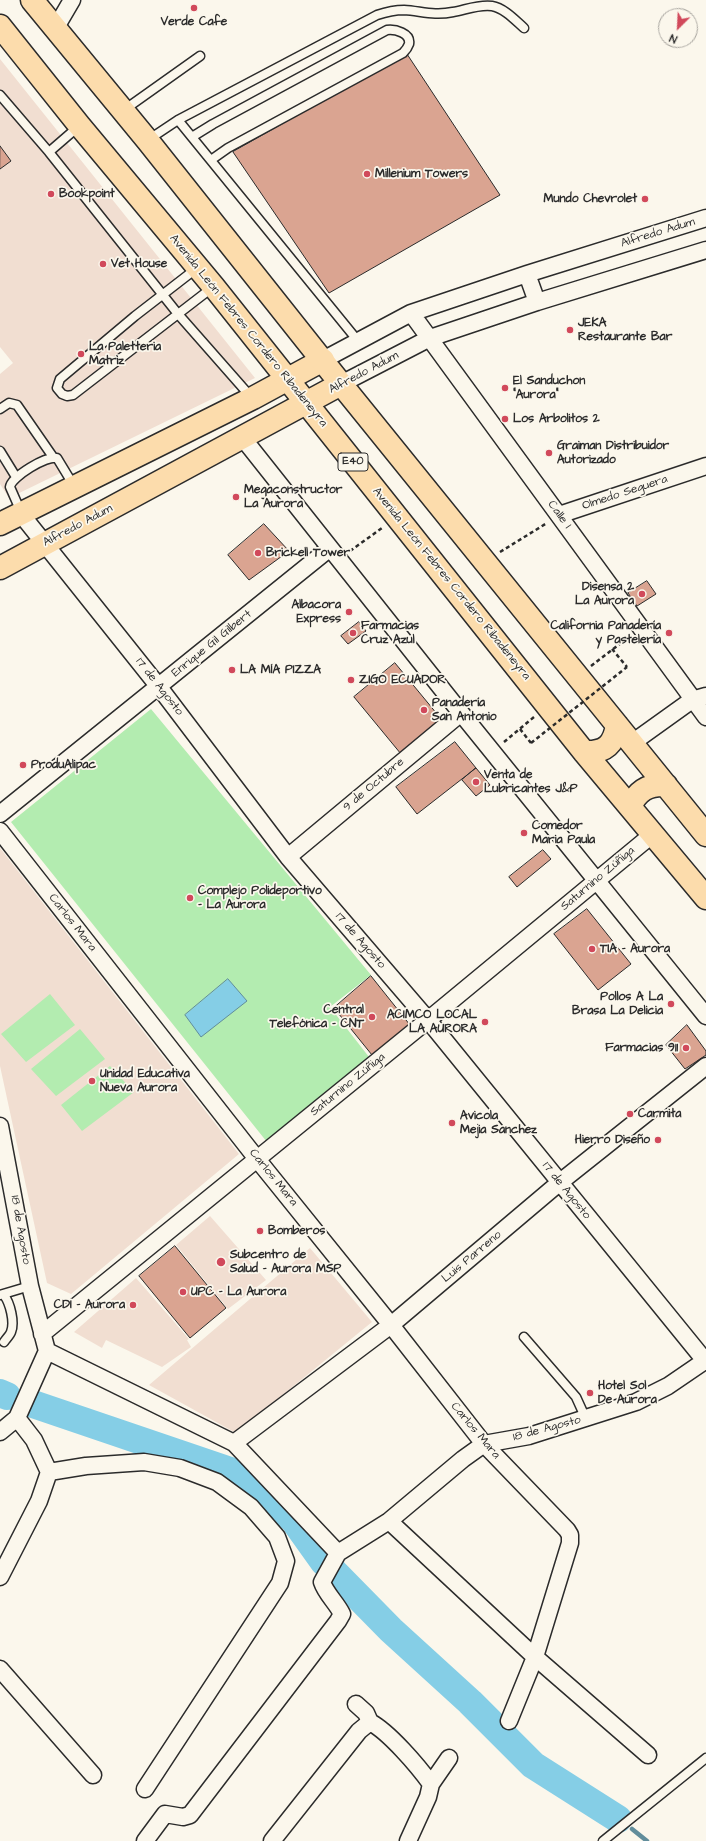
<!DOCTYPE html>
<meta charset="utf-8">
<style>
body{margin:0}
#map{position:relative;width:706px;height:1841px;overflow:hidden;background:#fbf7ec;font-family:"Architects Daughter",sans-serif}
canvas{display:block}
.north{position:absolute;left:658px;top:8px;width:40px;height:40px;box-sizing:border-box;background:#fbf7ec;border:1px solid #a8a59f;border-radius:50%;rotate:204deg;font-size:11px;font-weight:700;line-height:16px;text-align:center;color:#2b2b2b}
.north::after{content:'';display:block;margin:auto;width:14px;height:18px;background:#d1495b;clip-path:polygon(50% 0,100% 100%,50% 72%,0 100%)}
</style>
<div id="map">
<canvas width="706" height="1841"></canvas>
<div class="north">N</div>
</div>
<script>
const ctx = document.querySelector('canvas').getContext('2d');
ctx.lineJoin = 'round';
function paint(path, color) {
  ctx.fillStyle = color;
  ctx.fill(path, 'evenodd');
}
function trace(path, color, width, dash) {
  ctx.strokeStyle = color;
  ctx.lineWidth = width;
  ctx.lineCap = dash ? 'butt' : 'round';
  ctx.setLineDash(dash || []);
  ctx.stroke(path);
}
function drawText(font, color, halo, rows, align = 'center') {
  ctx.font = font + ' "Architects Daughter",sans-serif';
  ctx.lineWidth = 3.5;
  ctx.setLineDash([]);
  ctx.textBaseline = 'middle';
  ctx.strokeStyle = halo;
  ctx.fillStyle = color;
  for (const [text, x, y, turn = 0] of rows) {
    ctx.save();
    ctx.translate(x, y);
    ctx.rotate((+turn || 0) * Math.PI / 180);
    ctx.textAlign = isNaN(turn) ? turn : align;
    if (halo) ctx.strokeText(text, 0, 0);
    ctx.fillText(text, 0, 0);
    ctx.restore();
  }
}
paint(new Path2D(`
 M0,59L255,378L9,498L0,484V374L13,363L0,347Z
 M0,848L239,1154L71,1294L47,1283L0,1066Z
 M210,1216L266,1280L228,1309L176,1245Z
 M310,1248L372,1322L236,1433L149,1385Z
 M136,1278L189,1339L187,1340L191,1347L162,1367L106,1340L102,1348L74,1332Z`), '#f1ded1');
paint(new Path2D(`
 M151,709L371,975L330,1007L369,1057L267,1142L11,822Z
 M50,994L75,1025L26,1062L1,1034Z
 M80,1029L105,1059L56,1096L31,1069Z
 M110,1066L134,1092L82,1131L61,1105Z`), '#b3ecb0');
const water = new Path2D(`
 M228,979L247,1001L201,1037L185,1015Z`);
paint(water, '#85cee6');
trace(water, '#618d9b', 1);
trace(new Path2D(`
 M632,1829L647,1841`), '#618d9b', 4.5);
trace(new Path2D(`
 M0,1393L7,1396
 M33,1404L239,1474L294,1520L324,1562
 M333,1571L391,1630L470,1702L533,1765L618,1819`), '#85cee6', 28);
const building = new Path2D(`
 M407,54L500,195L329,293L233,152Z
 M0,146L11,161L0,169Z
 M264,524L289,551L249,580L228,555Z
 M647,581L656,594L637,606L628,593Z
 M359,622L366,631L348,644L341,636Z
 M395,663L442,720L401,754L354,697Z
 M455,742L476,768L417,814L396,787Z
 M476,768L490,785L476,796L462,780Z
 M543,850L551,859L517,887L509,877Z
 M587,909L631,964L598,990L554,934Z
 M371,976L410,1025L372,1055L334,1008Z
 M687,1025L706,1051V1055L685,1069L666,1045Z
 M175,1246L226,1308L190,1338L139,1276Z`);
paint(building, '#daa491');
trace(building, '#2b2b2b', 1);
const lane = new Path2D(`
 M0,95L49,152L178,314L251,397
 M124,110L200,56
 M178,120L358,341
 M192,137L213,124L387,30C395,29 411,33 409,44C408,47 405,51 403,53L228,148L211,160
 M148,140L178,120L377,15C386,12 394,10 404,10C421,11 434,16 453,12C465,10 479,4 492,6C504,8 515,20 524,28
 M49,152L79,126
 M197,268L135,316L60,379L57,388L62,394L67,396L73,395L213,287
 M0,409L9,403L17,405L53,457
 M0,451L16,477
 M21,512L10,487C11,477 47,455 57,458L74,486
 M0,1295L30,1286
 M524,1337L576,1397L586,1419
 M4,1342C6,1339 10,1335 11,1332C15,1322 10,1303 4,1295
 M603,1841L706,1758`);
const street = new Path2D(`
 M55,29L72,0
 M527,274L537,302
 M411,313L706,717
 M323,360L411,313L527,274L706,218
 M341,384L430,338L537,302L706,250
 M242,437L461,713L706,1016
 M21,514L159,687L288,857L428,1020L706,1362
 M559,515L706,466
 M632,743L692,700L706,696
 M0,814L330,548
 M0,831L257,1159L391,1325L484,1444L567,1530L570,1535V1543L535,1657L509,1721
 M288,857L461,713
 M0,1126L30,1286L47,1351L234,1443L338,1553
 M42,1334L428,1020L653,834
 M0,1432L17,1418L47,1351
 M234,1443L391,1325L559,1183L706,1066
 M49,1472L86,1466L144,1462L180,1468L217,1482L251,1507L277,1537L286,1561L280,1583L145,1789
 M389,1521L535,1657L648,1755
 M0,1577L39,1501L49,1472L34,1440L17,1418
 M0,1669L93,1775
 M356,1704L366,1713L370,1722C389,1732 418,1766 431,1784
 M145,1841L165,1814L183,1817L190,1815L338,1621L342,1614C336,1602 326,1594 322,1582L338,1553L389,1521L463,1459L484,1444L529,1436L636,1402L668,1386L706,1360
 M272,1841L359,1731L370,1722
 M408,1841L428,1797L431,1784L449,1758`);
const primary = new Path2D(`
 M0,524L253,398L323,360
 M0,568L341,384`);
const highway = new Path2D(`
 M32,0L148,141L341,384L706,835
 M0,26L79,125L214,287L584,752L706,898
 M584,752C605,753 614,745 617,725
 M630,807C637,791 648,784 666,785`);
trace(lane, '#2b2b2b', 11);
trace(street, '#2b2b2b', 19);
trace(primary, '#2b2b2b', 25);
trace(highway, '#2b2b2b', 25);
trace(new Path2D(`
 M350,551L382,528
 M500,552L547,523
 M612,649L627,667
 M591,666L630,636
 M520,729L531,743
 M504,742L534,717`), '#2b2b2b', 2.5, [4, 3]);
trace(lane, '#fbf7ec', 8);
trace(street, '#fbf7ec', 16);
trace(primary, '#fcdcac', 22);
trace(highway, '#fcdcac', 22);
trace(new Path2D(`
 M531,743L627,667`), '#2b2b2b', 2.5, [4, 3]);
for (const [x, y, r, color] of [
 [194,8,4,"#d1495b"],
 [367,174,4,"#d1495b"],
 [51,194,4,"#d1495b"],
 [645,199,4,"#d1495b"],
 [103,264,4,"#d1495b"],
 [570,330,4,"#d1495b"],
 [81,354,4,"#d1495b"],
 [505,388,4,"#d1495b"],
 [505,419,4,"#d1495b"],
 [549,453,4,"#d1495b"],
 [236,497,4,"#d1495b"],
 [258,553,4,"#d1495b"],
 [642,594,4,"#d1495b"],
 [349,612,4,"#d1495b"],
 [353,633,4,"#d1495b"],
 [669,633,4,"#d1495b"],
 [232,670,4,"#d1495b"],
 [351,680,4,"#d1495b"],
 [424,710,4,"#d1495b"],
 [23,765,4,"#d1495b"],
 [476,782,4,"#d1495b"],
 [524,833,4,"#d1495b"],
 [190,898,4,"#d1495b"],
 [592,949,4,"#d1495b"],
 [671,1004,4,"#d1495b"],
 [372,1017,4,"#d1495b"],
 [485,1022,4,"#d1495b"],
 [686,1048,4,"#d1495b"],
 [92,1081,4,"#d1495b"],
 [630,1114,4,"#d1495b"],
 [452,1123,4,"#d1495b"],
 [658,1140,4,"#d1495b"],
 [260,1231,4,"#d1495b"],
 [221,1262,5,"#d1495b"],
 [183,1292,4,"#d1495b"],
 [133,1305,4,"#d1495b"],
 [590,1393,4,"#d1495b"]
]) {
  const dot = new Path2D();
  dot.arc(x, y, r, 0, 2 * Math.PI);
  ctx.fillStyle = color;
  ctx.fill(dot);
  trace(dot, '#fbf7ec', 1.5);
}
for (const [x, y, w] of [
 [353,462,30]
]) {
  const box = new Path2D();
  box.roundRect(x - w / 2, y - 9, w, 18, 3);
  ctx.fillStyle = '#fbf7ec';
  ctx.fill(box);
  trace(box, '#2b2b2b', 1);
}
drawText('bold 11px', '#2b2b2b', null, [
 ["E40",353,462]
]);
drawText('bold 12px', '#2b2b2b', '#fbf7ec', [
 ["Verde Cafe",194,22,"center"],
 ["Millenium Towers",375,174],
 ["Bookpoint",59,194],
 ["Mundo Chevrolet",637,199,"right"],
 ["Vet House",111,264],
 ["JEKA",578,323],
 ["Restaurante Bar",578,337],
 ["La Paletteria",89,347],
 ["Matriz",89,361],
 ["El Sanduchon",513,381],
 ["\"Aurora\"",513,395],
 ["Los Arbolitos 2",513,419],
 ["Graiman Distribuidor",557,446],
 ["Autorizado",557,460],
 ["Megaconstructor",244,490],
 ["La Aurora",244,504],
 ["Brickell Tower",266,553],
 ["Disensa 2",634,587,"right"],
 ["La Aurora",634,601,"right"],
 ["Albacora",341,605,"right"],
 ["Express",341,619,"right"],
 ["Farmacias",361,626],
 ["Cruz Azul",361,640],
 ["California Panadería",661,626,"right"],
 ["y Pastelería",661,640,"right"],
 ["LA MÍA PIZZA",240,670],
 ["ZIGO ECUADOR",359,680],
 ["Panadería",432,703],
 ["San Antonio",432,717],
 ["ProduAlipac",31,765],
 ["Venta de",484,775],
 ["Lubricantes J&P",484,789],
 ["Comedor",532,826],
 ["Maria Paula",532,840],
 ["Complejo Polideportivo",198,891],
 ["- La Aurora",198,905],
 ["TIA - Aurora",600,949],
 ["Pollos A La",663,997,"right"],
 ["Brasa La Delicia",663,1011,"right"],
 ["Central",364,1010,"right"],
 ["Telefónica - CNT",364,1024,"right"],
 ["ACIMCO LOCAL",477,1015,"right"],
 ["LA AURORA",477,1029,"right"],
 ["Farmacias 911",678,1048,"right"],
 ["Unidad Educativa",100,1074],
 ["Nueva Aurora",100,1088],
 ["Carmita",638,1114],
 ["Avicola",460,1116],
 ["Mejia Sanchez",460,1130],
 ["Hierro Diseño",650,1140,"right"],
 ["Bomberos",268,1231],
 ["Subcentro de",230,1255],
 ["Salud - Aurora MSP",230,1269],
 ["UPC - La Aurora",191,1292],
 ["CDI - Aurora",125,1305,"right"],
 ["Hotel Sol",598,1386],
 ["De Aurora",598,1400]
], 'left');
drawText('12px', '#2b2b2b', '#fbf7ec', [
 ["Alfredo Adum",658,233,-17],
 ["Avenida León Febres Cordero Ribadeneyra",248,331,51],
 ["Alfredo Adum",364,373,-28],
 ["Olmedo Seguera",625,493,-18],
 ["Calle 1",559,515,54],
 ["Alfredo Adum",78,526,-28],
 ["Avenida León Febres Cordero Ribadeneyra",451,584,51],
 ["Enrique Gil Gilbert",212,644,-39],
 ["17 de Agosto",159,687,52],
 ["9 de Octubre",374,785,-40],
 ["Saturnino Zúñiga",598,879,-40],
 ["Carlos Mara",72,923,52],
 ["17 de Agosto",360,941,49],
 ["Saturnino Zúñiga",348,1085,-39],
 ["Carlos Mara",273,1178,51],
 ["17 de Agosto",566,1191,51],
 ["18 de Agosto",20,1230,80],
 ["Luis Parreno",472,1257,-40],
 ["18 de Agosto",547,1429,-15],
 ["Carlos Mara",475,1431,50]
]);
</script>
